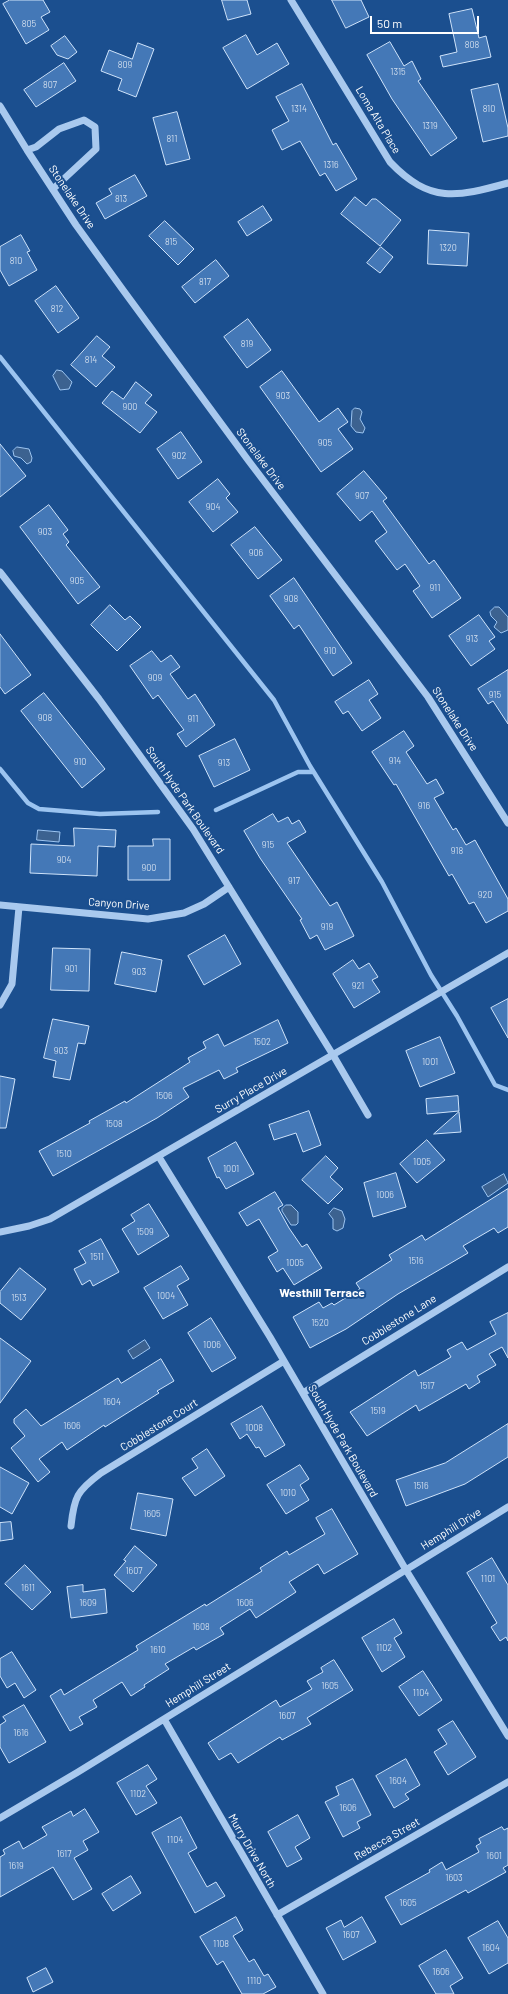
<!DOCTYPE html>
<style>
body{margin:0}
#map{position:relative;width:508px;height:1994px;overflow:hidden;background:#1b4f8f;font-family:Barlow,sans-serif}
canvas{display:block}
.scale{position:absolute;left:370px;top:16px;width:109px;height:18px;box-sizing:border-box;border:2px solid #fff;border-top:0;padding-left:5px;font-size:12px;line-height:14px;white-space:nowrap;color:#fff;-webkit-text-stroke:3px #1b4f8f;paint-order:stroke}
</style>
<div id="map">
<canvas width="508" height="1994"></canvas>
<div class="scale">50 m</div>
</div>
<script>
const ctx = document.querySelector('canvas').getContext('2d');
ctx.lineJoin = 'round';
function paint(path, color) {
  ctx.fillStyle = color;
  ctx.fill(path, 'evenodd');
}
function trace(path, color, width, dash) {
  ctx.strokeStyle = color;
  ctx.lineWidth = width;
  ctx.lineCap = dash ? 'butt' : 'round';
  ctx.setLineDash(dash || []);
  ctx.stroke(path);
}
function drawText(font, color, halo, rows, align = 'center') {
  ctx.font = font + ' Barlow,sans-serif';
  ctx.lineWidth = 4;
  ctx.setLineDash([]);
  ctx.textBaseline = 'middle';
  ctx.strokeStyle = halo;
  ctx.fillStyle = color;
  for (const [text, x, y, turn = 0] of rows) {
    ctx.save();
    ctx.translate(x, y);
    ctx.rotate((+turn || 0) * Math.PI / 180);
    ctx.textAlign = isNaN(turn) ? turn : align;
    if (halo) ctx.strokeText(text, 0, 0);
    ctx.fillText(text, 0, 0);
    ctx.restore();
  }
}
const water = new Path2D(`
 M57,370L62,371L72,382L69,389L60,390L53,376Z
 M355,408L360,409L362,412L360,419L365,428L363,433L356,432L351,426L352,411Z
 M17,447L29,449L32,458L31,462L27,464L21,458L14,456L13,451Z
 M495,607H499L508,617V630L501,633L494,627L497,622L491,616L490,612Z
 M38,830L60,832L59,842L37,840Z
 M504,1174L508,1183L488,1197L482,1187Z
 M286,1205H291L298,1212V1223L296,1225H291L282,1211V1209Z
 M334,1208L342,1211L345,1219L343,1228L337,1231L333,1229V1219L329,1214Z
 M145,1340L150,1348L133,1359L128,1351Z`);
paint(water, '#3c6290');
trace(water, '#9cc4f0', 1);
trace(new Path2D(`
 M0,357L274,700L310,766L382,882L431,975L457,1016L495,1085L508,1090
 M0,769L28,803L39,809L100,814L158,812
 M216,810L298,772H313`), '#9cc4f0', 4.5);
const building = new Path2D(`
 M10,0H43L50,12L41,17L49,30L26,44L3,4Z
 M222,0H247L251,14L228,20Z
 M332,0H361L369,17L346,28Z
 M472,9L479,38L486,36L491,57L443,67L440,56L457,52L449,14Z
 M246,35L257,55L277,43L289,64L247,89L223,48Z
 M65,36L77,52L68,59L57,55L51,46Z
 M390,42L404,66L412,61L421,79L418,81L457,138L431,156L392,99L367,55Z
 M138,43L154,49L136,97L118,90L122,79L101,71L109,50L132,59Z
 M64,63L76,81L36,107L24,90Z
 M302,84L333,145L336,143L357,179L336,191L325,173L320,176L300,141L282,150L272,130L289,121L276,97Z
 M498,84L508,128V136L483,142L471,90Z
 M177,112L190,159L166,165L153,118Z
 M135,175L147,196L105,219L96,203L112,194L109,189Z
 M355,197L366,206L372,199H376L401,220L380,246L341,214Z
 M263,206L272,220L247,236L238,222Z
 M165,221L194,249L178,265L149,236Z
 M429,230L469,233L467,266L428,264Z
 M21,235L30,251L27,252L37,270L9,286L0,270V247Z
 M381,247L393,257L380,273L367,263Z
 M216,260L229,276L195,303L182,287Z
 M56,286L79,318L58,333L35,301Z
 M248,319L271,350L247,368L224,337Z
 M97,336L110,347L102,356L115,367L96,387L71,365Z
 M282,371L319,422L338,408L348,422L338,429L353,449L321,472L260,387Z
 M136,382L152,395L145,403L157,412L140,433L102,403L112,391L123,399Z
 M181,432L202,462L178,479L157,449Z
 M0,444L26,476L0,497Z
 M364,471L387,498L383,501L429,564L434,560L461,598L432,618L413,591L420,586L405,564L397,570L375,541L387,532L372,511L360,521L337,494Z
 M218,479L230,494L226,498L238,512L213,532L189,502Z
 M49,505L68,530L63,534L69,542L66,545L100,587L78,604L20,527Z
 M255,527L282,560L258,579L231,545Z
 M294,578L352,663L333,676L299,625L294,629L270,596Z
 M110,605L125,620L130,616L141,627L117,651L91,625Z
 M479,615L495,637L489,641L495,649L471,666L449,636Z
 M0,634L31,675L5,694L0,687Z
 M152,651L161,662L171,655L180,667L170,674L188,699L195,694L215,725L186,747L177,734L184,730L158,695L153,699L130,666Z
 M508,670V724L493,701L488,704L478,689Z
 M369,680L378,694L369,700L381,718L362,731L348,711L343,714L335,702Z
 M44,693L105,769L82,788L21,711Z
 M404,731L414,746L406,752L427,784L436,779L444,793L434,798L453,830L456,828L466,845L475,840L508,899V911L486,923L474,902L469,904L452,874L449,876L396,784L394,785L372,752Z
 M235,739L250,770L214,787L199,756Z
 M273,814L278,822L288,817L292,824L299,820L306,832L287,843L330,906L337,902L354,936L325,950L317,935L310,939L300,920L302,919L260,858L244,831Z
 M74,828L116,830L115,847L98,846L97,876L30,873L31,844L74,846Z
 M153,839H170V880H128V846H153Z
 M225,935L241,964L204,985L188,956Z
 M53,948L90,949L89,991L51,990Z
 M122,952L162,960L156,992L115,984Z
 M353,960L359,969L369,963L378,977L372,980L380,992L354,1008L333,974Z
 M508,999V1038L491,1008Z
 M53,1019L89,1026L85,1044L78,1043L70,1080L53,1077L56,1061L44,1058Z
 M278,1020L288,1043L236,1068L238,1072L224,1079L219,1070L183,1088L189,1097L157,1118L53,1176L39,1151L90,1123L89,1121L125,1101L126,1103L190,1062L188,1058L206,1048L203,1042L218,1034L224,1046Z
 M440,1037L455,1073L420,1087L406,1051Z
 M0,1076L15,1079L6,1128H0Z
 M458,1096L459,1111L427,1114L426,1099Z
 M309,1111L321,1145L303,1152L296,1133L274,1140L269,1125Z
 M459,1112L461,1132L434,1134Z
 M427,1140L445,1160L417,1183L400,1164Z
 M236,1142L254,1174L226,1189L219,1177L217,1178L208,1158Z
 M326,1156L338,1168L330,1177L343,1189L328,1204L302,1180Z
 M396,1173L406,1207L373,1217L364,1183Z
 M508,1189V1227L498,1233L494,1228L463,1246L468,1253L398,1294L346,1329L310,1348L293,1317L319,1302L323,1308L332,1303L334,1305L360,1289L356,1283L392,1260L389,1255L422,1235L425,1240Z
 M275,1192L283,1205L278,1208L289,1228L302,1247L307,1244L322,1268L294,1285L283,1268L277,1272L268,1257L278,1251L259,1219L247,1226L239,1213Z
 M149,1204L169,1236L138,1255L122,1229L135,1221L131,1215Z
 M101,1239L119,1272L93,1286L90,1280L82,1285L74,1269L86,1263L79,1251Z
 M181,1266L189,1279L177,1286L188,1305L163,1319L144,1288Z
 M20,1268L46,1289L21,1320L0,1303V1292Z
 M508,1313V1358L502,1347L489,1354L496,1365L477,1376L480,1382L469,1389L466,1384L419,1411L416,1405L367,1436L350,1412L415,1370L418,1376L451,1357L447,1350L462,1342L467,1350L496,1334L490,1322Z
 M211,1318L236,1358L212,1372L188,1333Z
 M0,1338L31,1361L0,1403Z
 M161,1359L174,1381L157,1391L159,1393L105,1427L104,1425L67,1450L62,1442L39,1459L50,1472L38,1482L11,1448L25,1436L14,1423V1419L26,1409L41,1426L118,1378L121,1383Z
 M262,1406L285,1445L265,1457L259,1447L256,1448L247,1434L240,1439L231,1424Z
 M508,1424V1457L465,1484L406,1506L396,1480L445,1463Z
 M207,1449L225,1476L195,1496L182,1478L198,1468L192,1459Z
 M300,1465L309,1479L300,1485L309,1500L286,1514L267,1485Z
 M0,1467L29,1483L12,1514L0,1507Z
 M138,1493L173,1499L166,1536L131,1529Z
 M332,1509L358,1554L324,1574L318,1564L289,1582L296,1592L256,1618L250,1609L220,1628L224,1634L196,1650L194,1647L165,1664L169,1669L144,1685L145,1687L131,1696L122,1682L93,1700L97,1707L79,1717L83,1724L70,1731L50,1696L61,1689L64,1695L138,1650L136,1646L205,1604L206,1606L262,1571L260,1568L287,1551L289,1555L325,1534L316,1518Z
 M11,1522L13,1539L0,1541V1523Z
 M135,1546L157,1565L133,1592L114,1575L126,1561L124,1560Z
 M492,1558L508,1585V1641L506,1637L500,1641L491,1627L497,1623L467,1573Z
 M25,1565L51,1592L32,1610L5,1584Z
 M83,1585V1592L105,1589L107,1613L71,1618L67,1587Z
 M394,1619L402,1633L394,1638L405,1657L382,1672L362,1638Z
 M12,1652L36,1690L24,1698L15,1683L7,1688L0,1676V1659Z
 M334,1660L353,1690L307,1718L311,1724L282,1740L280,1737L238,1763L231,1753L219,1760L208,1743L276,1700L280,1707L312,1689L307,1681L323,1672L321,1668Z
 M423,1671L442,1700L419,1716L399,1687Z
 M24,1705L46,1742L9,1763L0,1747V1725L6,1721L3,1717Z
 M453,1721L476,1757L448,1775L434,1752L447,1744L438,1730Z
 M406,1759L420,1785L405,1794L409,1799L394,1808L376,1776Z
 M148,1765L157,1779L146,1786L157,1803L136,1815L117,1783Z
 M353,1779L371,1815L357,1822L360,1828L343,1837L325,1802L339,1795L336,1787Z
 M85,1809L99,1832L83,1841L88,1850L74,1858L92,1889L73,1900L53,1867L0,1897V1857L5,1854L3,1850L19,1841L23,1849L47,1835L42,1827L71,1811L73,1816Z
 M298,1815L310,1838L295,1847L302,1859L287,1867L268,1832Z
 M181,1817L197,1848L188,1853L207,1887L216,1882L225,1896L195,1913L152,1833Z
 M502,1827L504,1830L508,1828V1865L503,1868L506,1872L468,1893L466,1890L401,1925L385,1897L430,1872L429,1870L442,1862L446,1870L479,1852L476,1846L481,1843L479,1839Z
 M131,1876L141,1893L113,1911L102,1894Z
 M236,1917L243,1930L233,1936L249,1962L254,1959L264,1976L268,1974L276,1987L263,1994H242L223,1961L217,1965L200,1937Z
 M362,1917L376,1942L343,1960L326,1928L341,1920L344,1927Z
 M498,1921L508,1938V1963L489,1974L468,1938Z
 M446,1950L463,1978L450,1986L454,1994H436L419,1966Z
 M46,1968L53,1982L33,1992L27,1978Z`);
paint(building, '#4478b7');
trace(building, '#cfe3fa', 1);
trace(new Path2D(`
 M291,0L390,162C430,204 457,197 508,183
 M0,106L27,150L76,225L123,290L248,460L428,697L508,823
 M27,150L36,147L59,129L84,120L95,127L96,149L53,189
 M0,572L99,699L193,829L333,1055L368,1115
 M0,905L148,919L184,913L204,904L229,887
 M0,1005L12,984L19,907
 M159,1157L270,1337L406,1570L508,1736
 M0,1232L29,1226L50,1219L508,953
 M303,1393L508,1267
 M71,1526C74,1497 77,1491 101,1473L284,1361
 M164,1719L323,1994
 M0,1818L78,1772L508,1507
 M277,1915L508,1782`), '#a9c9ee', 7);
drawText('9px', '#d0dded', null, [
 ["805",29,24],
 ["808",472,45],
 ["809",125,65],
 ["1315",398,72],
 ["807",50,85],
 ["1314",299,109],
 ["810",489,109],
 ["1319",430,126],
 ["811",172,139],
 ["1316",331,165],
 ["813",121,199],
 ["815",171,242],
 ["1320",448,248],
 ["810",16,261],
 ["817",205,282],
 ["812",57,309],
 ["819",247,344],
 ["814",91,360],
 ["903",283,396],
 ["900",130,407],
 ["905",325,443],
 ["902",179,456],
 ["907",362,496],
 ["904",213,507],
 ["903",45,532],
 ["906",256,553],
 ["905",77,581],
 ["911",435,588],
 ["908",291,599],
 ["913",472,639],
 ["910",330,651],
 ["909",155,678],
 ["915",495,695],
 ["908",45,718],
 ["911",193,719],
 ["914",395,761],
 ["910",80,762],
 ["913",224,763],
 ["916",424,806],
 ["915",268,845],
 ["918",457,851],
 ["904",64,860],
 ["900",149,868],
 ["917",294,881],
 ["920",485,895],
 ["919",327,927],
 ["901",71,969],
 ["903",139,972],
 ["921",358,986],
 ["1502",262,1042],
 ["903",61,1051],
 ["1001",430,1062],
 ["1506",164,1096],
 ["1508",114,1124],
 ["1510",64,1154],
 ["1005",422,1162],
 ["1001",231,1169],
 ["1006",385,1195],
 ["1509",145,1232],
 ["1511",97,1257],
 ["1516",416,1261],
 ["1005",295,1263],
 ["1004",166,1296],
 ["1513",19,1298],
 ["1520",320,1323],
 ["1006",212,1345],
 ["1517",427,1386],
 ["1604",112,1402],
 ["1519",378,1411],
 ["1606",72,1426],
 ["1008",254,1428],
 ["1516",421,1486],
 ["1010",288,1493],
 ["1605",152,1514],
 ["1607",134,1571],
 ["1101",488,1579],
 ["1611",28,1588],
 ["1609",88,1603],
 ["1606",245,1603],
 ["1608",201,1627],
 ["1102",384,1648],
 ["1610",158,1650],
 ["1605",330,1686],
 ["1104",421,1693],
 ["1607",287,1716],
 ["1616",21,1733],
 ["1604",398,1781],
 ["1102",138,1794],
 ["1606",348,1808],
 ["1104",175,1840],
 ["1617",64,1854],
 ["1601",494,1856],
 ["1619",16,1866],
 ["1603",454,1878],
 ["1605",408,1903],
 ["1607",351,1935],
 ["1108",221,1944],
 ["1604",491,1948],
 ["1606",441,1972],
 ["1110",254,1981]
]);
drawText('11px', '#fff', '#1b4f8f', [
 ["Loma Alta Place",378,120,59],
 ["Stonelake Drive",72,197,56],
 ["Stonelake Drive",261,459,53],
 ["Stonelake Drive",455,719,57],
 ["South Hyde Park Boulevard",185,800,55],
 ["Canyon Drive",119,904,4],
 ["Surry Place Drive",251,1090,-30],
 ["Cobblestone Lane",399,1320,-32],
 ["Cobblestone Court",159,1425,-32],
 ["South Hyde Park Boulevard",343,1441,60],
 ["Hemphill Drive",451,1529,-32],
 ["Hemphill Street",198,1685,-32],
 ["Rebecca Street",387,1839,-30],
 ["Murry Drive North",252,1851,60]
]);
drawText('bold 12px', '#fff', '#1b4f8f', [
 ["Westhill Terrace",322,1293]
]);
</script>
